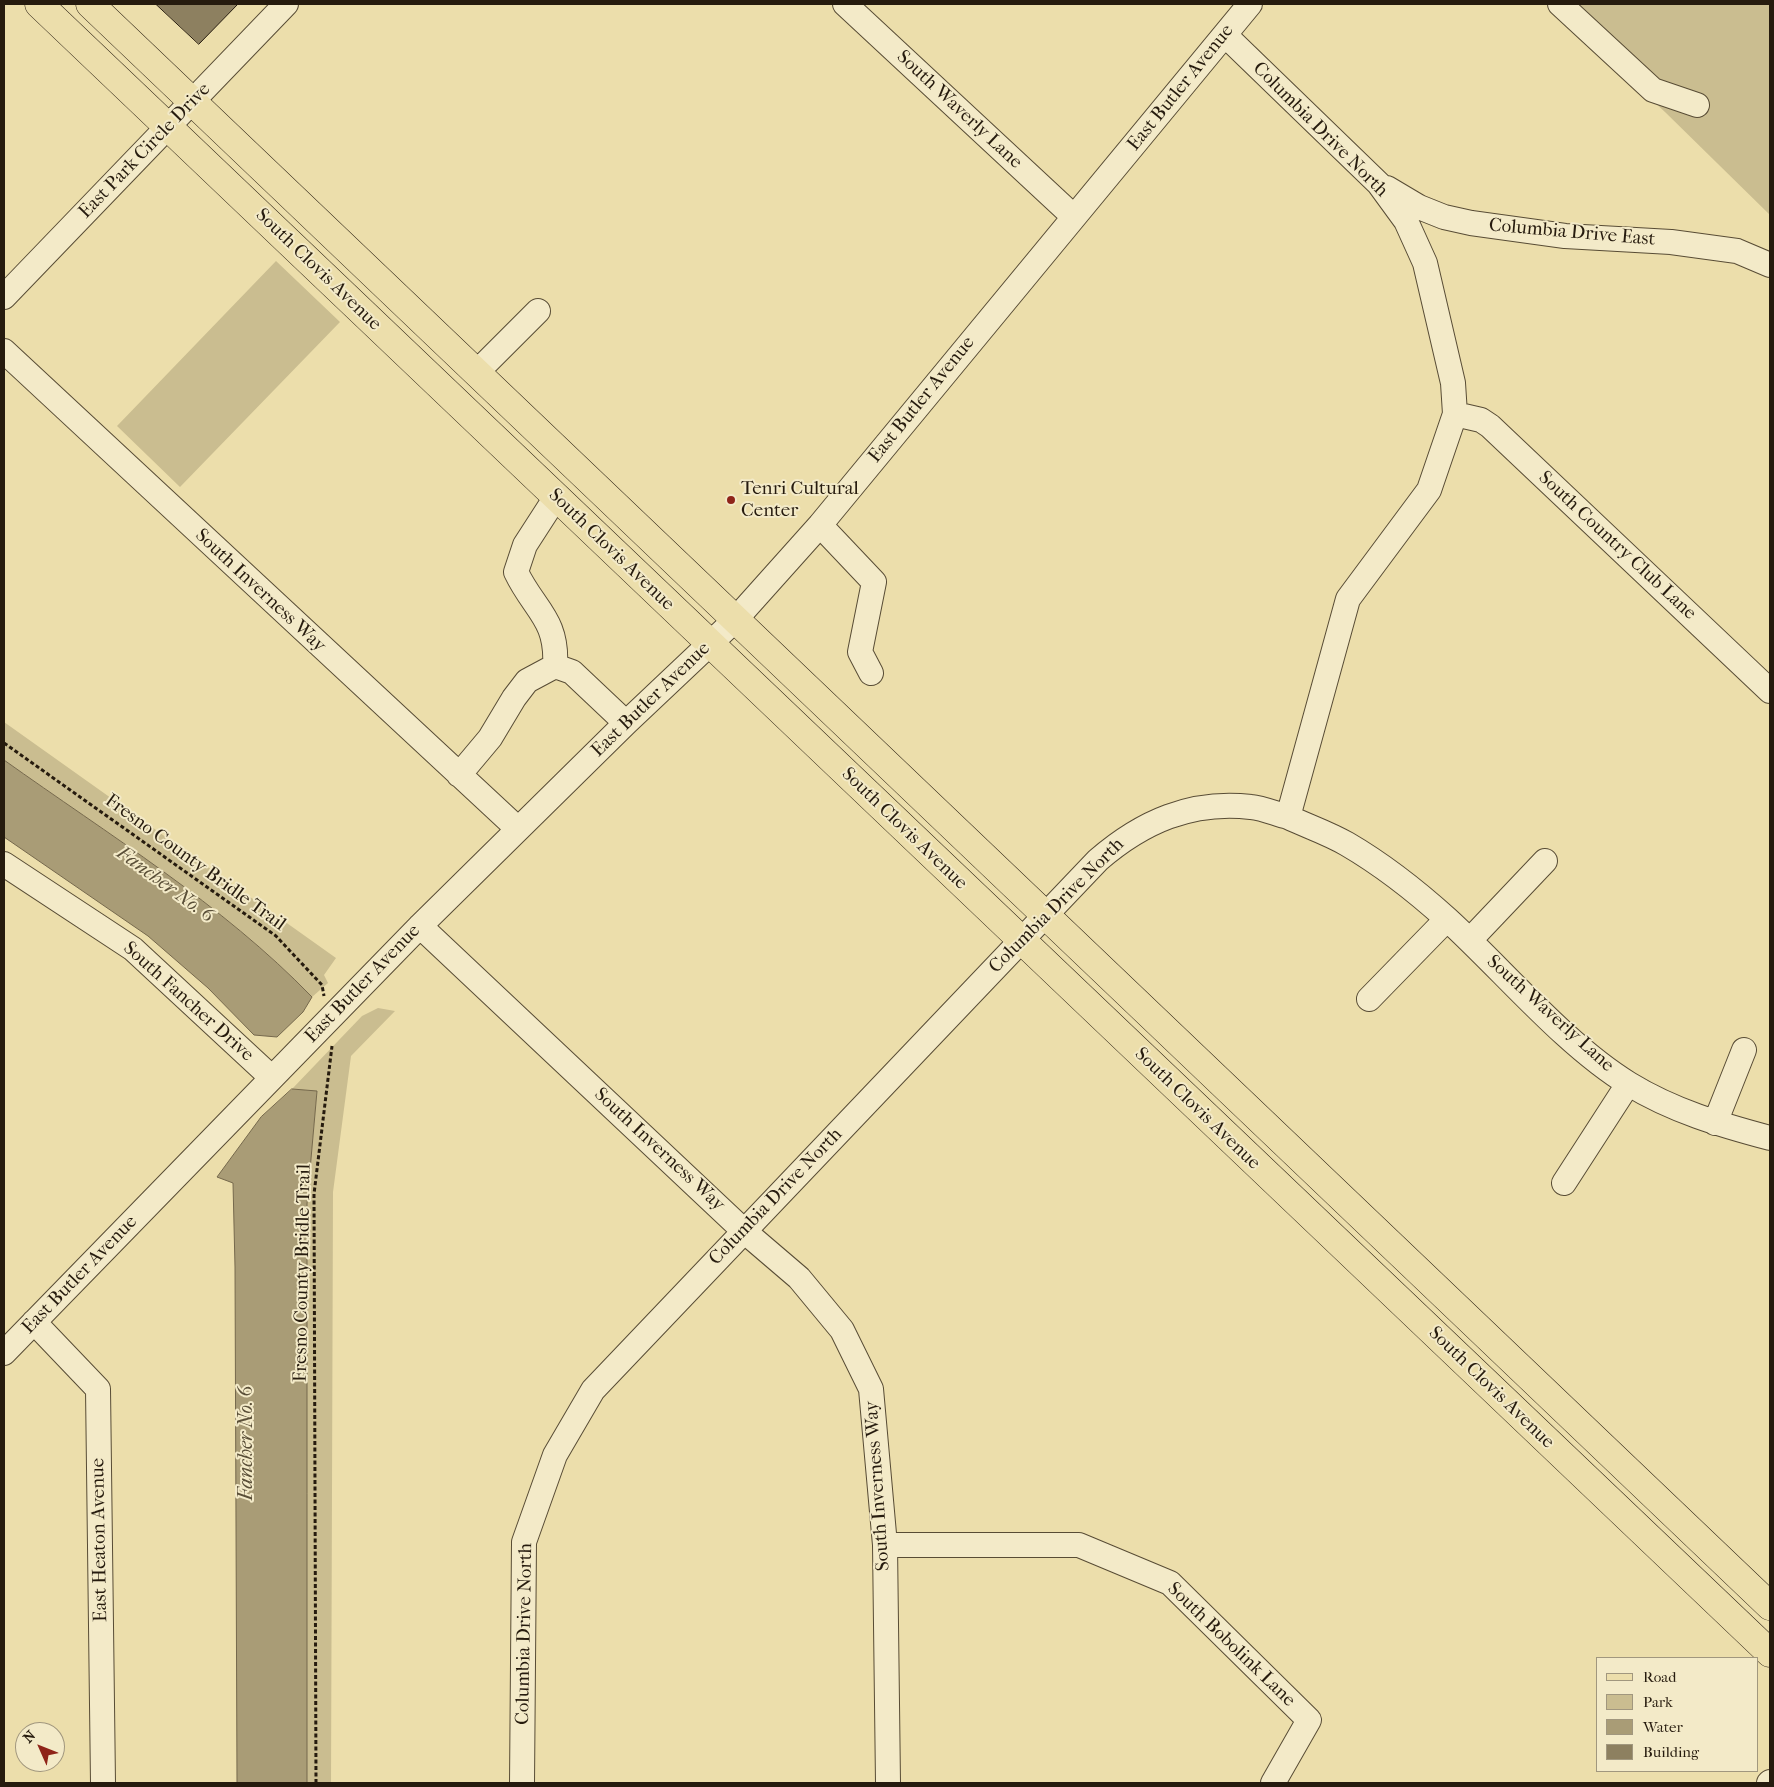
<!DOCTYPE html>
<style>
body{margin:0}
#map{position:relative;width:1774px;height:1787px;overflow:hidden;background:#ecdeab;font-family:"IM FELL French Canon",serif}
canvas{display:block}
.frame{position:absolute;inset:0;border:5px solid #261b0e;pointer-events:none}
.legend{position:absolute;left:1596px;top:1657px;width:162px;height:115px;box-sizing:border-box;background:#f3eac8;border:1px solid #a1977e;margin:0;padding:6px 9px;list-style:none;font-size:15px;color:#261b0e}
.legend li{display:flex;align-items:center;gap:10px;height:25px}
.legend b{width:25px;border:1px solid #a1977e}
.north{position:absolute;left:15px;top:1722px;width:50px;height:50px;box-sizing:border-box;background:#f3eac8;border:1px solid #a1977e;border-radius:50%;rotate:314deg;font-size:14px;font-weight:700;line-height:20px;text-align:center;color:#261b0e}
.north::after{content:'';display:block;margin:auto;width:18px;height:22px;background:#8f2418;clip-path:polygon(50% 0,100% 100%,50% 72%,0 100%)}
</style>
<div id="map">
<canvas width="1774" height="1787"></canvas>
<div class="frame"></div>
<ul class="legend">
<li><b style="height:6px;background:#ecdeab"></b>Road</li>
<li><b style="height:14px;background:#cabd90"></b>Park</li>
<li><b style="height:14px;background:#a99c76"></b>Water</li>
<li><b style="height:14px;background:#8d8060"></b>Building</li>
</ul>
<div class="north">N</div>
</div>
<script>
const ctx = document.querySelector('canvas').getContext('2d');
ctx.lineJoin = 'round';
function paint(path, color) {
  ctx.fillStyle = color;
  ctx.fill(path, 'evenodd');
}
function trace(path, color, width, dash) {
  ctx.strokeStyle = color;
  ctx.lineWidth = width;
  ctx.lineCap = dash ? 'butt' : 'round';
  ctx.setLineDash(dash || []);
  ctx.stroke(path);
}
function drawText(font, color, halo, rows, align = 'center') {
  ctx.font = font + ' "IM FELL French Canon",serif';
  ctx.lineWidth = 4;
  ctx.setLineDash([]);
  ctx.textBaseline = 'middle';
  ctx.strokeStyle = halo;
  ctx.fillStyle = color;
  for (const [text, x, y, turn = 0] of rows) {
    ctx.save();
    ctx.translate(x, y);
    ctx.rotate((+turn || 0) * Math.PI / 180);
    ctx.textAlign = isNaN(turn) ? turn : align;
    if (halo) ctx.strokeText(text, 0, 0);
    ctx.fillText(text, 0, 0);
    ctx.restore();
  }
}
paint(new Path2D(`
 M1548,4H1770V215L1665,112Z
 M276,261L340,322L180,487L117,426Z
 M4,722L336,958L324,975L328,983L312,997C222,904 109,835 4,760Z
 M378,1008L395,1011L351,1056L333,1192L331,1783H307V1204L317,1092L292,1089L362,1016Z`), '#cabd90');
const water = new Path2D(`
 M4,760C109,835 222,904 312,997L303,1012L277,1037L254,1035L208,988L148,936L4,837Z
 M292,1089L317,1091L307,1204V1783H237L235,1267L233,1183L217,1177L261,1117Z`);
paint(water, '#a99c76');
trace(water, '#75684c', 1);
const building = new Path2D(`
 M156,4H238L199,44Z`);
paint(building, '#8d8060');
trace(building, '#261b0e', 1);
const minor = new Path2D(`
 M845,4L1074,217
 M1560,4L1653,90L1697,105
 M1387,188L1419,207L1444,217L1471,223L1565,236L1671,242L1737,251L1770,265
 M4,297L286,4
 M4,351L518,829
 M476,373L538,311
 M1455,414L1481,420L1490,426L1770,691
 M820,525L874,582L860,652L871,673
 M555,666C558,619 534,610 516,572L525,545L556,497
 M459,775L490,738L514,698L527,681L555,666L572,672L626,723
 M1288,817C1307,826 1328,833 1347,844C1383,865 1416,891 1447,919C1504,971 1564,1044 1629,1084C1673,1111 1721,1125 1770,1138
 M4,864L133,949L271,1077
 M420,926L744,1231L799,1278L842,1330L871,1389L885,1545L888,1783
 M1470,940L1545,861
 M1369,999L1447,919
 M1715,1123L1744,1050
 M1564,1183L1628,1084
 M34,1322L98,1389L103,1783
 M4,1353L420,926L626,723L735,620L820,525L1250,4
 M885,1545H1079L1170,1583L1309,1720L1273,1783
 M522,1783L524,1542L555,1455L593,1390L1098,860C1142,822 1191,800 1251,807C1263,808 1276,814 1288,817L1348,599L1429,490L1455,414L1453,383L1425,263L1406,221L1379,184L1225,35
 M1769,1783L1770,1782`);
const major = new Path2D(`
 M39,4L1770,1653
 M90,4L1770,1606`);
trace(minor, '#584c35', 26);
trace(major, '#261b0e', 29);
trace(new Path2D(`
 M4,743L276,936L322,985L324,996
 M316,1783L314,1194L332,1046`), '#261b0e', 3, [4, 2.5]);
trace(minor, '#f3eac8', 24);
trace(major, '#ecdeab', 28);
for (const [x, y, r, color] of [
 [731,500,5,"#8f2418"]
]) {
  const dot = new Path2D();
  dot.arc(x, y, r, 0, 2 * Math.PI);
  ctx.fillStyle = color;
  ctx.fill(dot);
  trace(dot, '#f3eac8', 2);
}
drawText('19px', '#261b0e', '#f3eac8', [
 ["East Butler Avenue",1181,88,-51],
 ["South Waverly Lane",959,110,43],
 ["Columbia Drive North",1320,130,45],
 ["East Park Circle Drive",145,151,-46],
 ["Columbia Drive East",1572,233,5],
 ["South Clovis Avenue",318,270,44],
 ["East Butler Avenue",922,400,-51],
 ["South Country Club Lane",1617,546,43],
 ["South Clovis Avenue",611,550,44],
 ["South Inverness Way",260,591,43],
 ["East Butler Avenue",651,700,-44],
 ["South Clovis Avenue",904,829,44],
 ["Fresno County Bridle Trail",195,863,36],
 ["Columbia Drive North",1057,906,-45],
 ["East Butler Avenue",363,984,-46],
 ["South Fancher Drive",188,1002,42],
 ["South Waverly Lane",1550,1014,42],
 ["South Clovis Avenue",1197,1109,44],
 ["South Inverness Way",659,1150,43],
 ["Columbia Drive North",776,1197,-46],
 ["Fresno County Bridle Trail",303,1273,-89],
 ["East Butler Avenue",80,1275,-46],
 ["South Clovis Avenue",1491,1388,44],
 ["South Inverness Way",878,1486,-94],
 ["East Heaton Avenue",100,1540,-91],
 ["Columbia Drive North",525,1634,-89],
 ["South Bobolink Lane",1231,1645,44]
]);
drawText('19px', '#261b0e', '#f3eac8', [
 ["Tenri Cultural",741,489],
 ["Center",741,511]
], 'left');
drawText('italic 20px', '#5a4f38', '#f3eac8', [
 ["Fancher No. 6",165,885,36],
 ["Fancher No. 6",247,1443,-90]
]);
</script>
